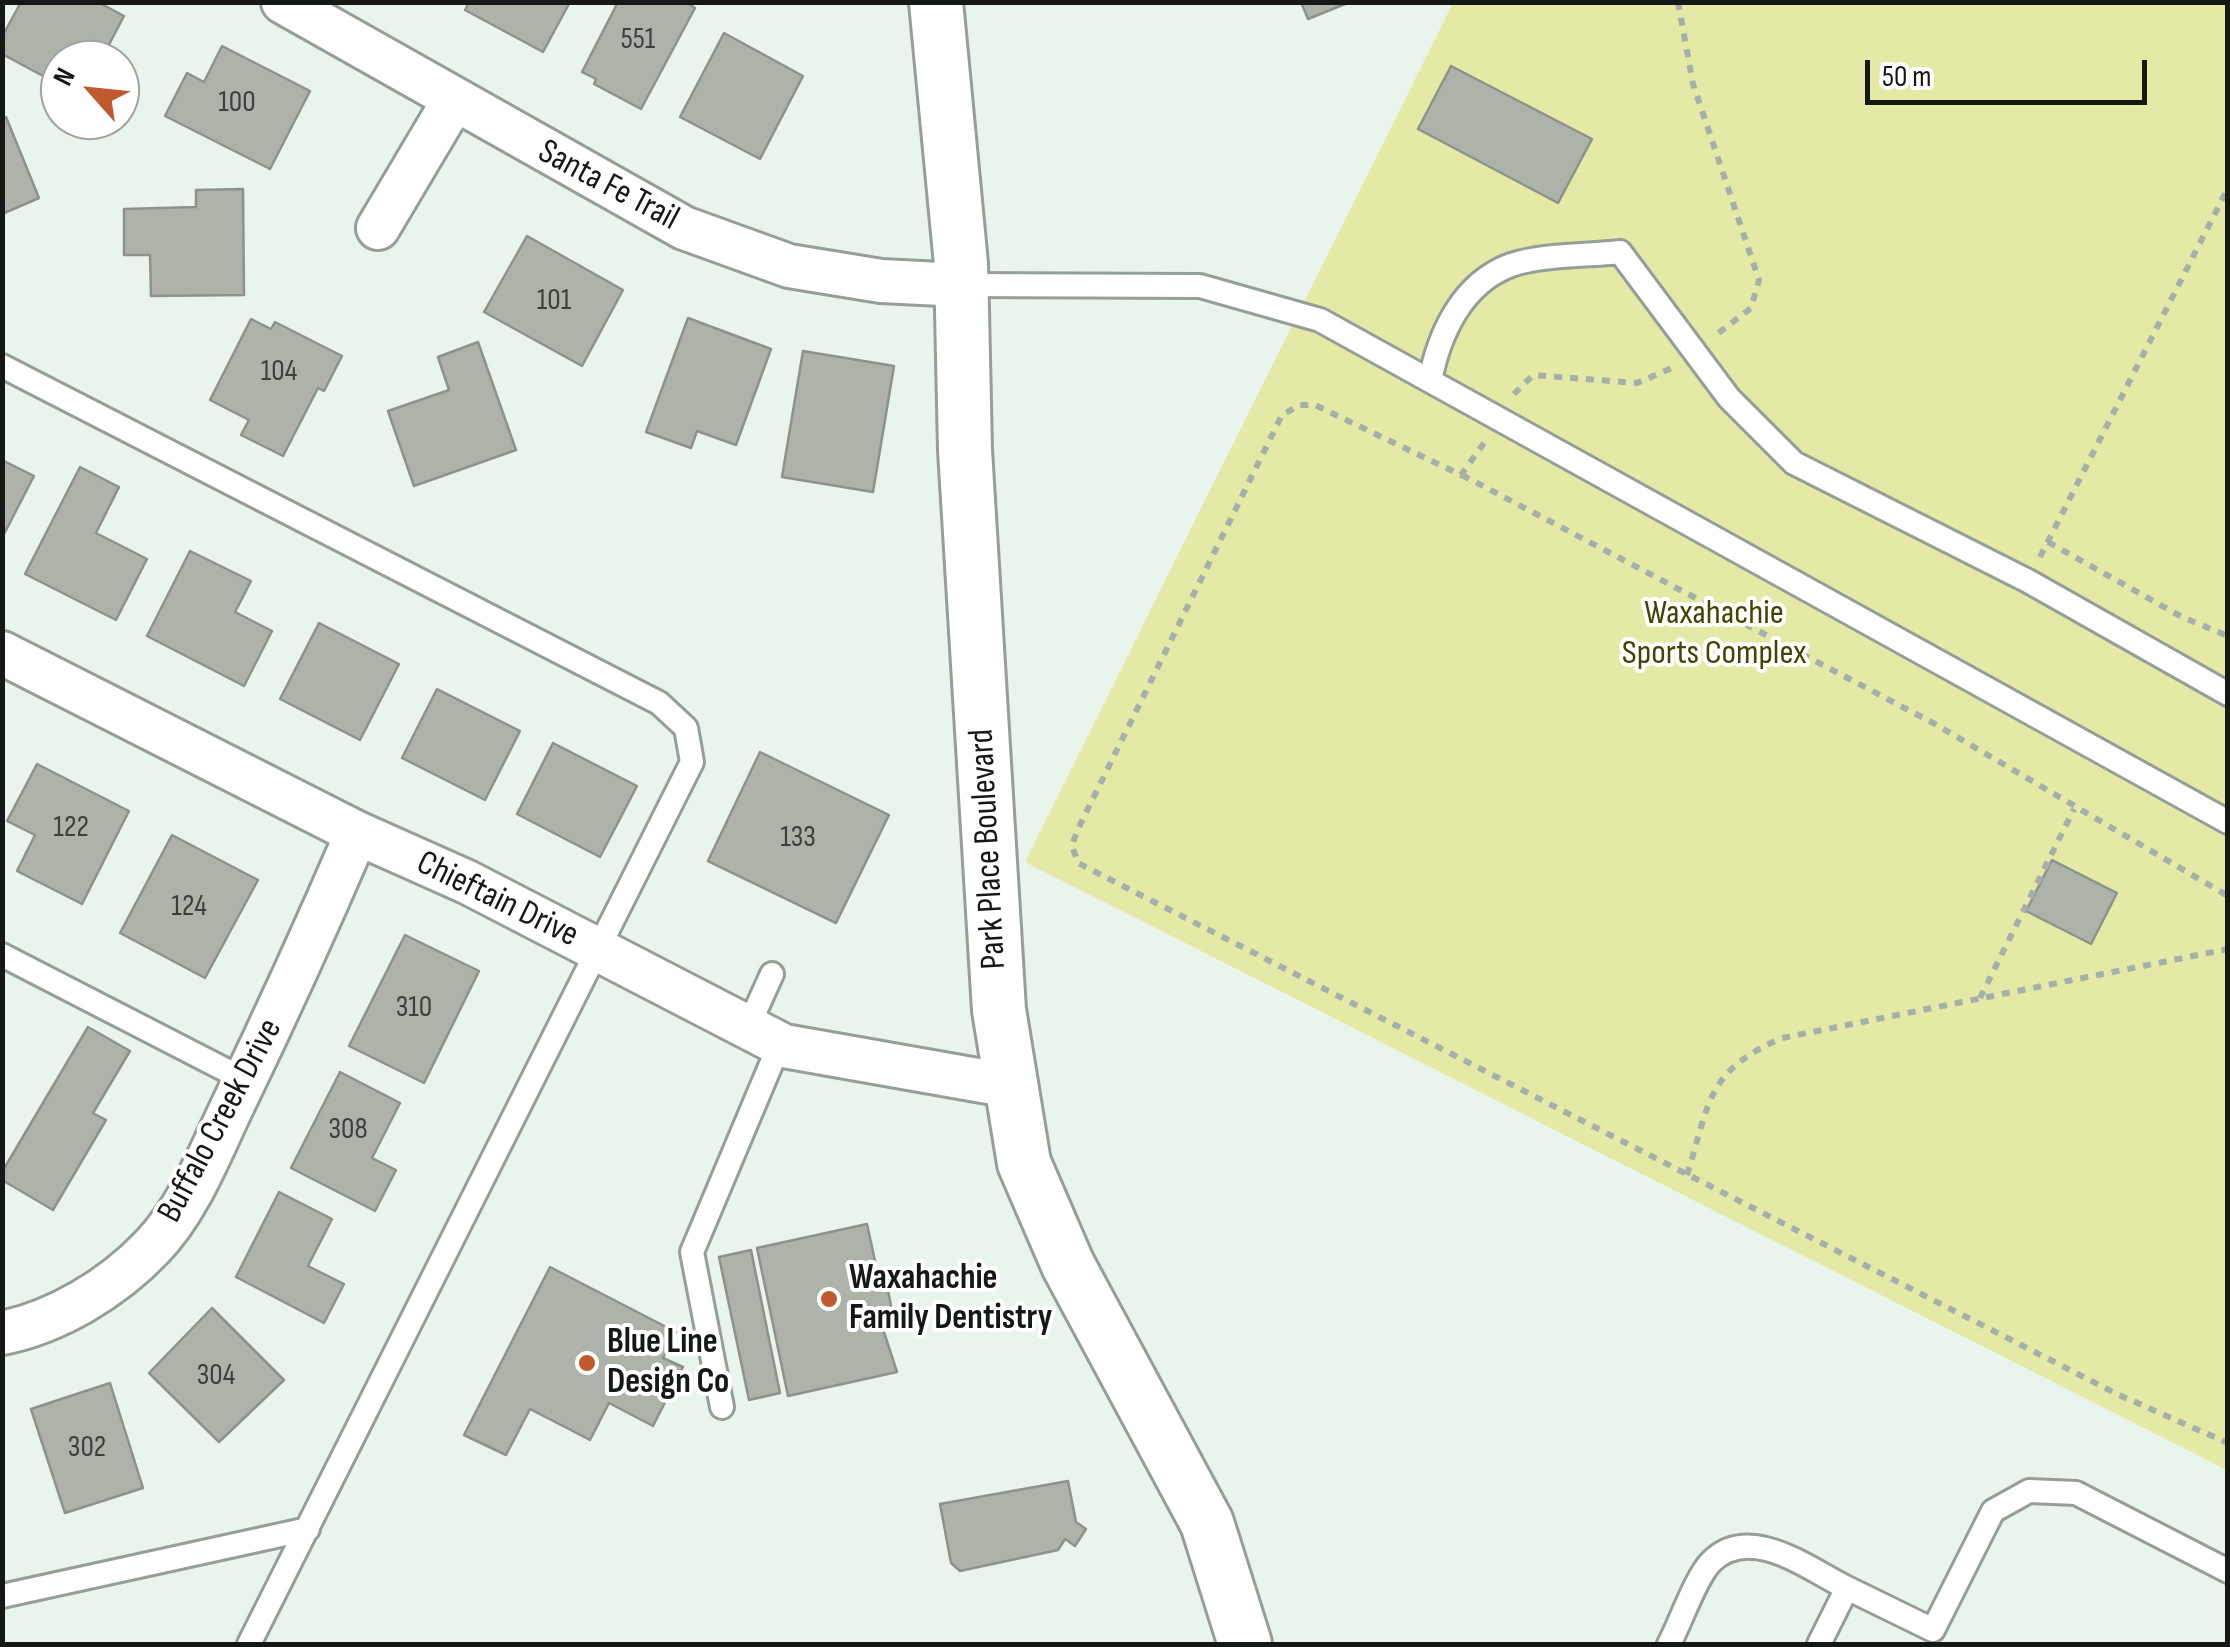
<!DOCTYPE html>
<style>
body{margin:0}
#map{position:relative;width:2230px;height:1647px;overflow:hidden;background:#e9f4ed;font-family:"Sofia Sans Condensed",sans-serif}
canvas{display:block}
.frame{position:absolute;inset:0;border:5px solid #151916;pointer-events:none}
.north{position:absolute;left:40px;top:40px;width:100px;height:100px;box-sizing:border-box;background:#fff;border:2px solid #a1a3a2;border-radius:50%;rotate:297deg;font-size:28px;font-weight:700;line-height:40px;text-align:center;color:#151916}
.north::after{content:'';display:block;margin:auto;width:35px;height:45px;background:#c0592e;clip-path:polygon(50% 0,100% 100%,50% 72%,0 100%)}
.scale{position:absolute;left:1865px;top:60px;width:282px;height:45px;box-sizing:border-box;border:5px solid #151916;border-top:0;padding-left:12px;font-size:30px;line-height:35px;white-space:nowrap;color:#151916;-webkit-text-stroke:8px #fff;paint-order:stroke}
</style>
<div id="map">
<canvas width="2230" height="1647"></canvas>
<div class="frame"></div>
<div class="north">N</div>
<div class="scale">50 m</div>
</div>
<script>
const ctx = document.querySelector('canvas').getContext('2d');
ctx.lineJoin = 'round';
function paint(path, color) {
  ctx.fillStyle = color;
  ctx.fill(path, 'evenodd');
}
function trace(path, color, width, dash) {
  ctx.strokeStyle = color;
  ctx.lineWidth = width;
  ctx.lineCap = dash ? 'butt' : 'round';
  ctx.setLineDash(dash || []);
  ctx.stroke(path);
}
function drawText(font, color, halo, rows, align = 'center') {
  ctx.font = font + ' "Sofia Sans Condensed",sans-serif';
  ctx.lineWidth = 8;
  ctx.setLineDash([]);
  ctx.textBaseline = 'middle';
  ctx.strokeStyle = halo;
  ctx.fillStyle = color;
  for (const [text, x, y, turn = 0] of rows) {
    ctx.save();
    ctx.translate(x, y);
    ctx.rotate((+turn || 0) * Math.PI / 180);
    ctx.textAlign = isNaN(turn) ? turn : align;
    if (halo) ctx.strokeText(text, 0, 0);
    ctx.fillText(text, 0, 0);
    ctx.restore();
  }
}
paint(new Path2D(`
 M1453,3H2227V1470L1025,862Z`), '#e5e9a6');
const building = new Path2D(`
 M21,2H98L124,16L102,58L106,60H60V85L2,54V37Z
 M469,2H570L543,52L465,10Z
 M618,2H686L695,8L641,109L594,84L596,79L582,72Z
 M1301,2H1350L1308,19Z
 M724,33L803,76L760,159L680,117Z
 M222,46L310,91L270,169L165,116L187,73L204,82Z
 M1451,66L1592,139L1558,203L1418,129Z
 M6,117L39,198L2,214V119Z
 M243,189L244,295L151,296L150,255H124V209L196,207V190Z
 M527,236L623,290L582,366L484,312Z
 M688,318L771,349L736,445L697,431L691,448L646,432Z
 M251,319L271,329L275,322L342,356L324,391L318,388L283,456L241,435L249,420L210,400Z
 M478,342L516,450L414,486L388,411L449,390L438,357Z
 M803,351L894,366L873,492L782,477Z
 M2,460L34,476L2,538Z
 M80,467L119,487L96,533L147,559L116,620L25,574Z
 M190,551L251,581L235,612L272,631L244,686L147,636Z
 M319,623L399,664L360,740L280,699Z
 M437,689L520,731L485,800L402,758Z
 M553,743L637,786L600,857L517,814Z
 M760,752L889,815L836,923L708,861Z
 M37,764L129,811L82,904L17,871L35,835L7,821Z
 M172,835L258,880L205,978L120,933Z
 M2052,860L2117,893L2091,944L2026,911Z
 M405,935L479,971L424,1083L349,1046Z
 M88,1027L130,1051L93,1113L106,1120L53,1210L2,1180V1172Z
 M340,1072L400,1103L372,1158L396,1170L375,1211L291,1168Z
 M279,1192L332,1219L308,1266L344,1284L324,1323L236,1277Z
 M867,1224L875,1261L869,1262L873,1278L885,1276L894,1320L881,1323L897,1372L788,1396L757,1248Z
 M751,1250L780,1393L749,1400L719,1257Z
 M550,1267L676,1332L663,1358L683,1367L653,1426L609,1403L590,1440L530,1409L506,1455L464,1435Z
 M212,1308L284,1380L219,1442L149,1373Z
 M110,1383L143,1488L65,1513L31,1409Z
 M1068,1481L1076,1522L1086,1529L1075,1546L1065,1539L1058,1550L960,1571L951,1563L940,1504Z`);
paint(building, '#adb3a9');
trace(building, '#8d938a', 2.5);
const service = new Path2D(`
 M962,285L1200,286L1320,320L2228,822
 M2,366L659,703L686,728L692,762L249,1644
 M1430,381C1439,334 1462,283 1511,265C1543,254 1586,256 1620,252L1729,398L1794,463L2028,581L2228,694
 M2,955L245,1080
 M748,1027L772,974
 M722,1407L692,1252L780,1043
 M2,1596L308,1529
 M1669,1644C1680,1624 1696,1576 1712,1561C1751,1523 1810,1570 1847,1588
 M1819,1644L1847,1588L1933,1630L1993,1511L2029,1491L2076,1493L2228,1571`);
const minor = new Path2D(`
 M283,2L684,228L789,266L881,281L962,285
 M378,228L454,100
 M2,653L357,833L467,882L784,1046L1011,1086
 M2,1333C57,1322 113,1288 152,1247C188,1210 209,1155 231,1109C275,1018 317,926 357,833`);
const tertiary = new Path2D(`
 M936,2L961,264L965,450L999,1010L1024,1163L1068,1265L1207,1523L1245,1644`);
trace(service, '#959f98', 28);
trace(minor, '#959f98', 48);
trace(tertiary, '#959f98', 58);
trace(new Path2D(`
 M1678,2L1693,84L1759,280L1751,308L1716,335
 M1514,394L1533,375L1637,383L1674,367
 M1484,443L1461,475L1315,405H1300L1282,415L1077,831L1072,846L1078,863L2119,1395L2228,1443
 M1462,475L1935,724L2228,896
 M2048,542L2182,617L2228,636
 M2040,557L2228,188
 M1980,998L2074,809
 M1687,1175C1710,1102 1706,1071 1782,1038L2228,949`), '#a6afa9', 6, [8, 8]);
trace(service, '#fff', 22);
trace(minor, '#fff', 42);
trace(tertiary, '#fff', 52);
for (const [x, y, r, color] of [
 [829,1299,10,"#c0592e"],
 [587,1363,10,"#c0592e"]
]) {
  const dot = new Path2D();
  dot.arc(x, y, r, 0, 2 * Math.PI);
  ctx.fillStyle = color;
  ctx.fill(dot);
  trace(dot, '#fff', 4);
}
drawText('30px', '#3b403b', null, [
 ["551",638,40],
 ["100",237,103],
 ["101",554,301],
 ["104",279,372],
 ["122",71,828],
 ["133",798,838],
 ["124",189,907],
 ["310",414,1008],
 ["308",348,1130],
 ["304",216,1376],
 ["302",87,1448]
]);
drawText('35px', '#151916', '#fff', [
 ["Santa Fe Trail",608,186,28],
 ["Park Place Boulevard",989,849,-93],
 ["Chieftain Drive",497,900,26],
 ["Buffalo Creek Drive",221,1121,-62]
]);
drawText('35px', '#434400', '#fff', [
 ["Waxahachie",1714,614],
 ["Sports Complex",1714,654]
]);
drawText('bold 35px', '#151916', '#fff', [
 ["Waxahachie",849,1279],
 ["Family Dentistry",849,1319],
 ["Blue Line",607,1343],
 ["Design Co",607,1383]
], 'left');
</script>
